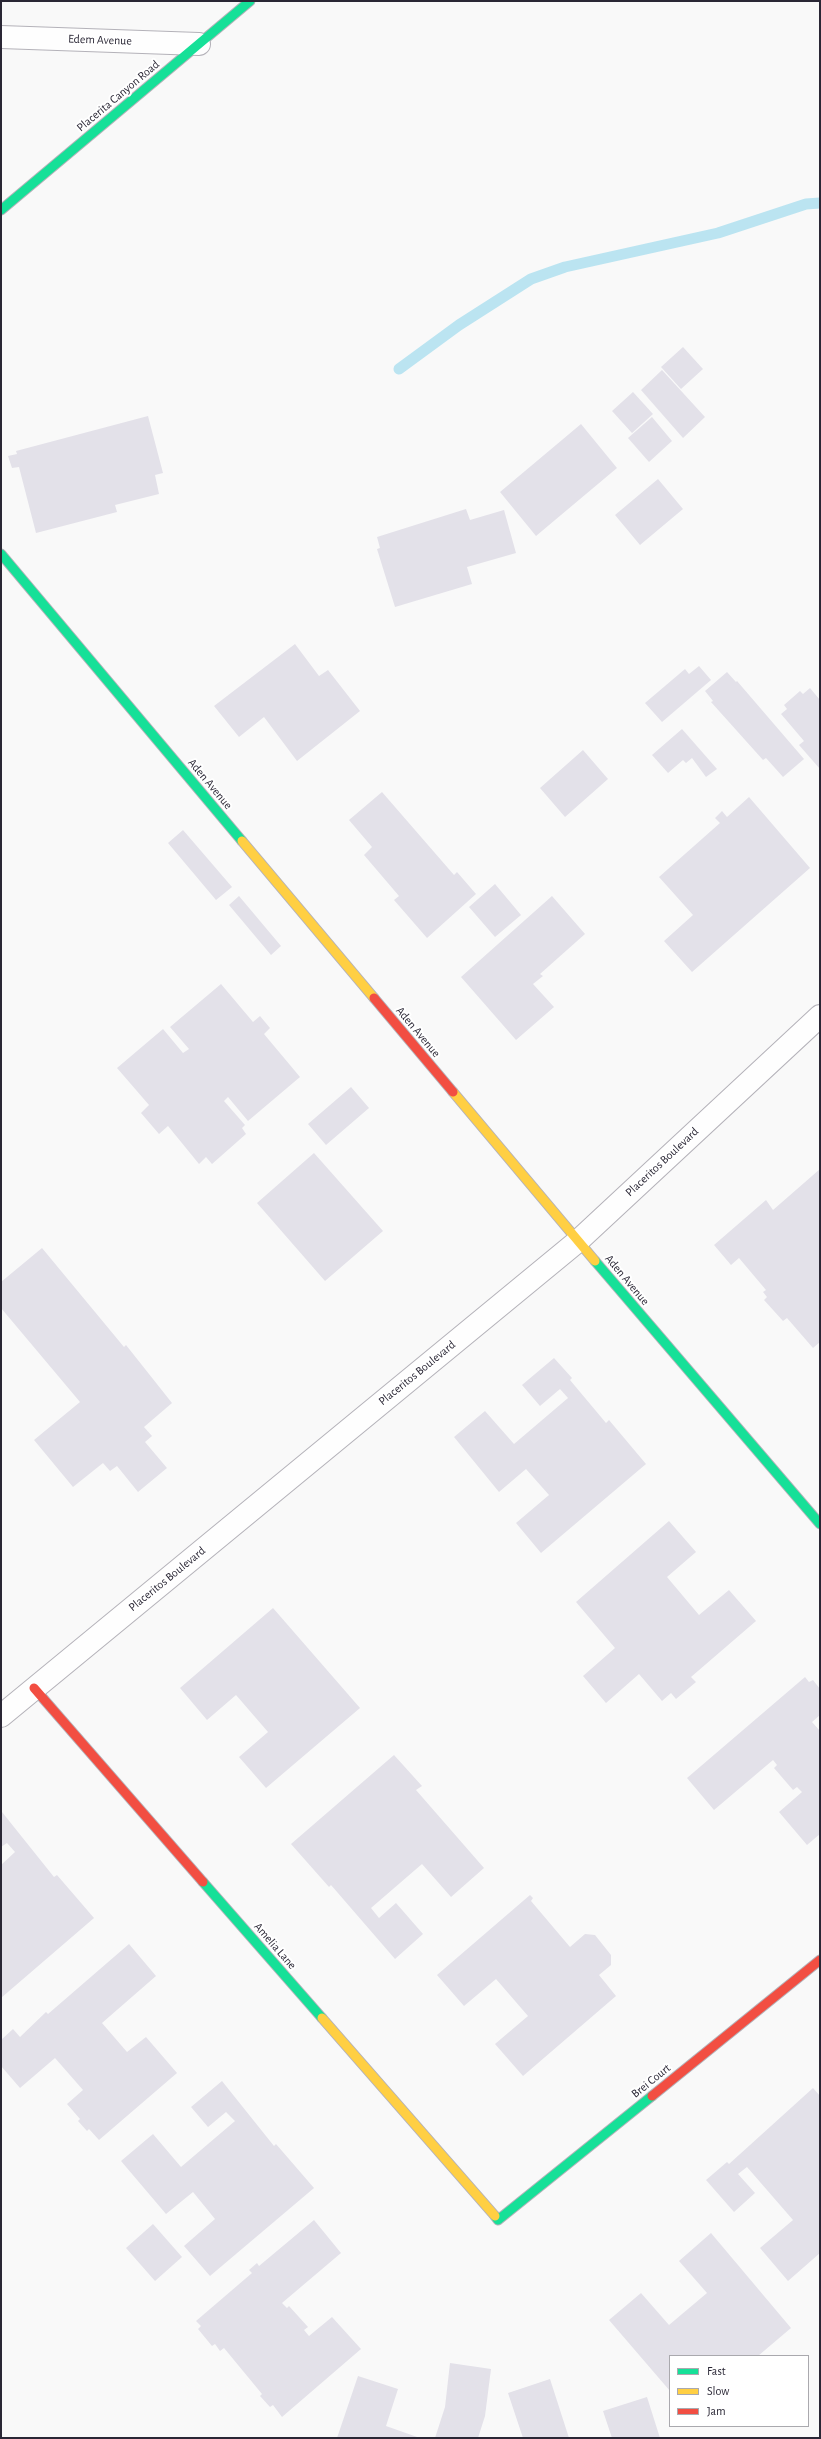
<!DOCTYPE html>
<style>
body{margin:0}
#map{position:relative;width:821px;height:2439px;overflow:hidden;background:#f9f9f9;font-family:"Alegreya Sans",sans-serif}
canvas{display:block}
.frame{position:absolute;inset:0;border:2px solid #2a2735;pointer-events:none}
.legend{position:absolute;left:669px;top:2355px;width:140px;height:72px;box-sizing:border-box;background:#fff;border:1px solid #aaa9ae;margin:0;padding:5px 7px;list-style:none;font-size:12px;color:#2a2735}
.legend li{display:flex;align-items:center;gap:8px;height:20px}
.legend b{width:20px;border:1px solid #aaa9ae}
</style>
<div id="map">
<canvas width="821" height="2439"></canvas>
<div class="frame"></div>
<ul class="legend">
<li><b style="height:5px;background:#16e098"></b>Fast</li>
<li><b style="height:5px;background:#ffcf43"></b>Slow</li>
<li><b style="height:5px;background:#f24e42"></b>Jam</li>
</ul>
</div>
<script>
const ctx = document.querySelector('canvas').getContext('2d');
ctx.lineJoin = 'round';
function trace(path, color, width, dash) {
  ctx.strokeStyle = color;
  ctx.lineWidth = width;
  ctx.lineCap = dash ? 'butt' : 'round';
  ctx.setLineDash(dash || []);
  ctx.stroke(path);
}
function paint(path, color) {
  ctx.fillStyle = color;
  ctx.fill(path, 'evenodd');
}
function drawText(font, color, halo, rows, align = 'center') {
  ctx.font = font + ' "Alegreya Sans",sans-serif';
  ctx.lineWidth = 4;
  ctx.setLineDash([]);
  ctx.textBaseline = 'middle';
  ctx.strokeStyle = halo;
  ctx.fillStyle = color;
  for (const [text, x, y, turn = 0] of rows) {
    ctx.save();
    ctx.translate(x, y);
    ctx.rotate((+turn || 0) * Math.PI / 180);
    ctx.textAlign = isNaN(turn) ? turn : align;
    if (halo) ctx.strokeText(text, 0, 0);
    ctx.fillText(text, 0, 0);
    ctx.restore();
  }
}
trace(new Path2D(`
 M399,369L459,325L531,279L565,267L718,233L806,204L820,203`), '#bbe4f1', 11);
paint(new Path2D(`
 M683,347L703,369L681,389L661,367Z
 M662,370L705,417L683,438L641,390Z
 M633,392L653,414L632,433L612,411Z
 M148,416L163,473L155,475L159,494L115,505L117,512L36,533L19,467L12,468L8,456L17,454L16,451Z
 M652,417L672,441L649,462L628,438Z
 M581,424L617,468L536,536L500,492Z
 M658,479L683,509L640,545L615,515Z
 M466,509L470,520L504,510L516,553L467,567L472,584L395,607L377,549L380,548L377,537Z
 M295,644L319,676L328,670L360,711L297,761L264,717L239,737L214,706Z
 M699,666L711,680L662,722L645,703L685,669L689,674Z
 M727,672L736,682L737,681L804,759L783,777L766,758L763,760L711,702L713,701L705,691Z
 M810,688L820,700V769L799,745L804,741L781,714L787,709L784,705L800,691L803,694Z
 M682,729L717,769L706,777L692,758L686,763L683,760L668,773L652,755Z
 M583,750L608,779L565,817L540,788Z
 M382,792L454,875L457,872L476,894L427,938L394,900L399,896L364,855L372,847L349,820Z
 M749,797L810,868L692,972L664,941L693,915L659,877L720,823L715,818L722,811L727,817Z
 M183,830L232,887L216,900L168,843Z
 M495,884L521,915L495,937L469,907Z
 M239,896L281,946L271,955L229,905Z
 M552,896L585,934L540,974L543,976L533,984L554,1007L516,1040L461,977Z
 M221,984L253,1022L260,1016L270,1028L264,1034L300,1077L248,1121L228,1097L224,1101L245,1125L242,1128L246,1134L212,1164L206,1157L199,1164L168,1126L159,1134L141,1113L149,1105L117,1068L163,1029L183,1053L189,1049L170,1027Z
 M351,1087L369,1108L326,1145L308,1124Z
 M314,1153L383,1231L325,1281L257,1203Z
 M820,1169V1342L813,1348L787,1318L783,1321L764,1300L767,1297L763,1292L766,1290L739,1258L731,1265L714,1245L766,1200L773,1210Z
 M42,1248L124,1347L126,1345L172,1403L144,1427L152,1436L145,1442L167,1468L138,1492L117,1466L110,1471L103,1463L73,1487L34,1440L80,1402L1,1308V1282Z
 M554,1358L572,1378L570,1380L606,1423L609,1420L646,1464L541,1553L516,1523L549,1495L526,1469L499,1492L454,1437L485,1411L514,1444L568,1398L560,1389L540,1406L522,1385Z
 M669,1521L696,1552L667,1577L699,1615L729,1590L756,1621L691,1677L696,1682L676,1699L671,1693L662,1701L639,1674L606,1703L583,1676L615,1648L576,1602Z
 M273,1608L360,1708L266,1788L239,1757L268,1732L236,1695L207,1720L180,1688Z
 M805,1677L809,1682L813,1680L820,1689V1715L812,1722L820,1731V1834L807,1845L779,1812L802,1792L797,1787L793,1790L774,1768L777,1765L773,1760L714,1810L687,1778Z
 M394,1755L422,1786L416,1790L484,1868L451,1897L422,1864L371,1908L379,1918L396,1903L423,1934L395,1959L331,1885L329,1887L291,1844Z
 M2,1812L54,1877L57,1875L94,1918L1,1998V1865L15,1852L7,1843L1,1847Z
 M530,1895L533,1898L531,1901L570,1947L585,1934L595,1935L611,1955V1965L599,1975L616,1996L523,2076L495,2044L528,2016L496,1979L464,2006L437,1975Z
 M129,1944L156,1976L102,2023L127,2052L146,2037L177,2073L99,2140L89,2129L87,2131L78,2121L80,2119L67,2104L83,2090L55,2058L20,2088L1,2066V2040L13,2029L20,2037L46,2012L48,2014Z
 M222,2081L274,2146L276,2144L314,2188L210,2276L184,2246L215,2219L193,2192L166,2214L121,2161L153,2134L181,2167L235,2121L226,2112L208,2127L191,2107Z
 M813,2088L820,2096V2253L788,2281L760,2248L793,2220L747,2167L738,2174L755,2193L734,2212L706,2180L727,2162L729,2164Z
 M314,2220L341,2253L282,2303L287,2308L289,2306L308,2327L304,2330L309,2336L332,2317L361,2349L282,2417L273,2405L270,2407L260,2396L262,2394L224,2348L220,2351L215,2344L212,2346L198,2329L201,2326L196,2321L252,2273L249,2270L257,2263L259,2266Z
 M153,2224L182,2257L155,2281L126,2248Z
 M711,2233L791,2328L758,2356H670V2391L609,2320L641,2293L669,2325L707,2293L679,2261Z
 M450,2363L491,2369L485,2416L478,2438H435L445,2407Z
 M358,2376L398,2389L386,2426L420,2438H337Z
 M550,2379L569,2438H523L508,2393Z
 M647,2397L660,2438H612L603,2411Z`), '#e3e1e9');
const street = new Path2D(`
 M1,37L199,44
 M1,1716L578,1241L820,1016`);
const fast = new Path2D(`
 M1,210L250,1
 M1,554L242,841
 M595,1261L820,1524
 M203,1882L322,2018
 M495,2216L498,2220L652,2096`);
const slow = new Path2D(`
 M242,841L374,998
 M453,1092L595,1261
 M322,2018L495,2216`);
const jam = new Path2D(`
 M374,998L453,1092
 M34,1688L203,1882
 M652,2096L820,1960`);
trace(street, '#b4b2b9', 24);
trace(fast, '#b4b2b9', 11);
trace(slow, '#b4b2b9', 11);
trace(jam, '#b4b2b9', 11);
trace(street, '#fefefe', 22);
trace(fast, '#16e098', 9);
trace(slow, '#ffcf43', 9);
trace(jam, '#f24e42', 9);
drawText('12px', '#2a2735', '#fff', [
 ["Edem Avenue",100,40,2],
 ["Placerita Canyon Road",118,96,-40],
 ["Aden Avenue",210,784,50],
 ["Aden Avenue",418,1032,50],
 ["Placeritos Boulevard",662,1162,-43],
 ["Aden Avenue",627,1280,50],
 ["Placeritos Boulevard",417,1373,-39],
 ["Placeritos Boulevard",167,1579,-39],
 ["Amelia Lane",275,1946,49],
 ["Brei Court",651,2081,-39]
]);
</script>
